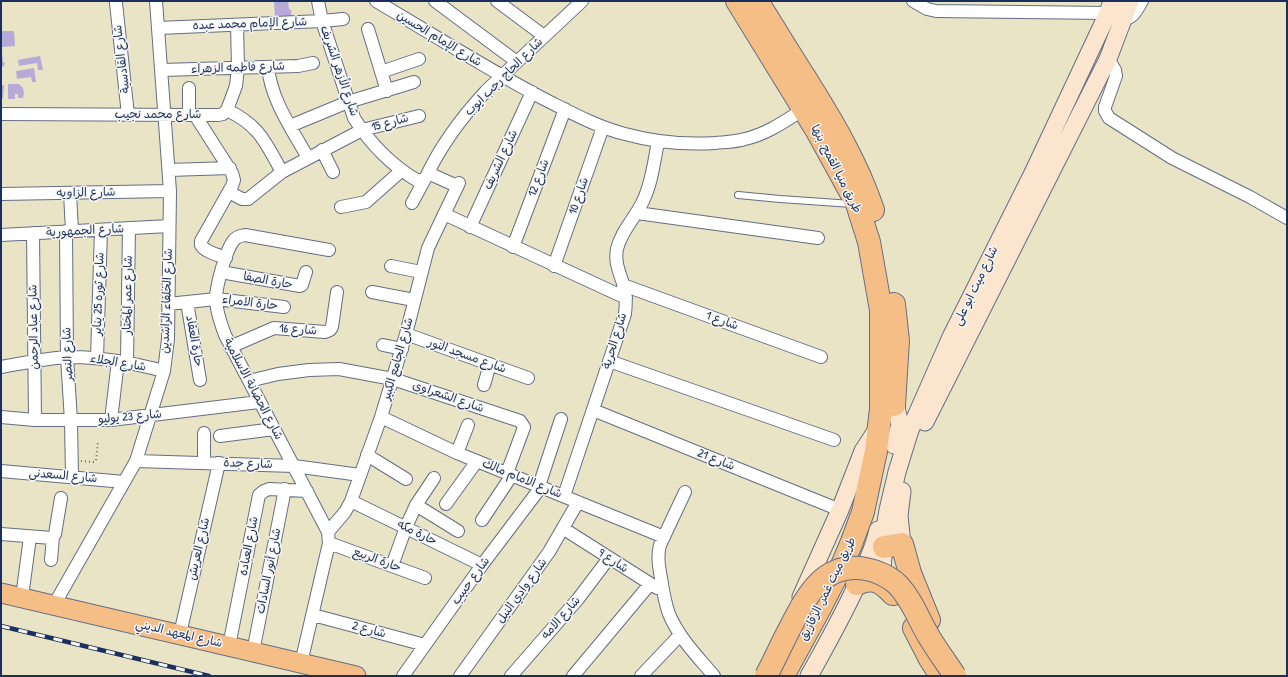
<!DOCTYPE html>
<meta charset="utf-8">
<style>
body{margin:0}
#map{position:relative;width:1288px;height:677px;overflow:hidden;background:#eae4c6;font-family:"Patrick Hand",sans-serif}
canvas{display:block}
.frame{position:absolute;inset:0;border:2px solid #1b2f5e;pointer-events:none}
</style>
<div id="map">
<canvas width="1288" height="677"></canvas>
<div class="frame"></div>
</div>
<script>
const ctx = document.querySelector('canvas').getContext('2d');
ctx.lineJoin = 'round';
function paint(path, color) {
  ctx.fillStyle = color;
  ctx.fill(path, 'evenodd');
}
function trace(path, color, width, dash) {
  ctx.strokeStyle = color;
  ctx.lineWidth = width;
  ctx.lineCap = dash ? 'butt' : 'round';
  ctx.setLineDash(dash || []);
  ctx.stroke(path);
}
function drawText(font, color, halo, rows, align = 'center') {
  ctx.font = font + ' "Patrick Hand","Playpen Sans Arabic",sans-serif';
  ctx.lineWidth = 3;
  ctx.setLineDash([]);
  ctx.textBaseline = 'middle';
  ctx.strokeStyle = halo;
  ctx.fillStyle = color;
  for (const [text, x, y, turn = 0] of rows) {
    ctx.save();
    ctx.translate(x, y);
    ctx.rotate((+turn || 0) * Math.PI / 180);
    ctx.textAlign = isNaN(turn) ? turn : align;
    if (halo) ctx.strokeText(text, 0, 0);
    ctx.fillText(text, 0, 0);
    ctx.restore();
  }
}
paint(new Path2D(`
 M274,1H291L288,3L289,9L291,10L292,19L275,20Z
 M1,31H14L15,46L1,47Z
 M2,52L3,62L5,63L3,67H1V53Z
 M40,56L43,70H38L37,63L19,66L18,60Z
 M34,68L36,82H32L31,77L17,79L16,71Z
 M8,84H19L23,88L24,93L23,98H18V94H15V99H8Z
 M1,85H4L3,98H1Z`), '#b6aad9');
const lane = new Path2D(`
 M738,195L780,199L852,204`);
const street = new Path2D(`
 M318,1L322,21L354,118C371,145 391,165 418,181L424,179L426,177C441,145 461,118 486,91L582,1
 M376,1C432,34 487,69 544,99C570,112 597,127 625,134C654,142 684,145 715,143C725,142 735,142 745,139C767,134 785,121 804,109
 M435,1L517,62
 M497,1L544,36
 M913,1L927,9L936,11L1108,13C1128,22 1131,21 1142,1
 M116,3L128,115
 M158,28L322,21L343,19
 M368,29L387,91
 M1108,59L1115,70L1116,76L1105,107V111L1109,118L1172,158L1250,197L1287,218
 M268,67C271,100 292,129 308,158
 M162,70L298,66L313,63
 M381,72L419,59
 M189,88V115
 M227,110C260,126 265,142 282,172
 M1,114L195,115H218L223,114L227,110L236,86L238,68L237,25
 M195,115L232,173L234,180L232,186L201,241V245C205,252 218,255 226,258
 M290,126L348,102L414,82
 M322,150L333,172
 M169,170L230,168
 M428,173L457,186
 M229,192L242,199H248L282,172L362,130L419,116
 M70,193L72,231
 M1,194L170,191
 M412,203L426,177
 M341,207L366,202L401,171
 M637,213L818,238
 M444,214L626,298
 M470,227L532,92
 M66,231L67,357L71,421L72,476
 M33,233L35,420
 M1,235L169,226
 M513,247L565,109
 M391,266L421,272
 M554,266L603,127
 M221,272L300,286L302,285L306,272
 M623,285L821,357
 M372,292L414,300
 M187,302L200,380
 M168,304L216,299L284,307
 M406,334L528,378
 M383,345L402,349
 M230,347L274,328L325,332L330,330L332,327L337,292
 M97,358L101,230
 M609,361L834,440
 M127,362L129,228
 M1,367C22,363 44,359 65,357C99,356 132,363 164,371
 M249,381L278,374L309,370L339,369L393,379L520,421L524,427L523,430L507,473
 M484,385L490,364
 M593,410L840,510
 M1,417L35,420H111L259,402
 M381,417L457,453L664,537
 M111,420L118,361
 M220,436L274,429
 M457,453L468,425
 M367,455L406,479
 M136,461L294,466L360,475
 M204,463V433
 M1,471L124,482
 M539,486L561,419
 M685,492L660,545C657,556 659,567 661,578C663,591 665,603 669,614C679,638 698,657 714,676
 M564,496L625,314C626,306 626,298 625,290C621,275 614,264 617,249C621,231 636,217 643,201C652,183 654,161 658,142
 M351,501L482,565
 M446,504L477,461
 M416,505L458,531
 M482,520L512,475
 M564,529L657,588
 M328,532L345,512L351,501L381,417L406,334L428,248L459,183
 M1,534L52,538L55,534L61,498
 M329,543L425,578
 M51,560L53,537
 M392,566L406,527L416,505L434,478
 M22,597L30,537
 M54,605L136,461L164,371L168,339L170,191L156,1
 M313,615L425,645
 M180,634L219,463
 M229,646L259,495L264,491L269,489L307,491
 M253,652L285,489
 M301,663L329,543L328,532L225,335C221,324 216,311 216,299C216,286 226,249 234,240C237,236 241,236 245,235L329,250
 M403,676L482,565L541,487
 M460,676L549,552L578,502
 M511,676L578,599L609,558
 M573,676L650,584
 M641,676L680,635`);
const secondary = new Path2D(`
 M925,422L1108,59L1130,1
 M894,445L900,425L895,403
 M902,491L899,516L902,544
 M881,584L885,528L888,510L897,472L910,430L951,337L1033,173L1108,13L1112,1
 M801,597L840,510L863,451L878,428
 M809,676C828,642 848,607 863,571C869,558 875,544 878,530`);
const primary = new Path2D(`
 M1,593L356,676`);
const highway = new Path2D(`
 M737,1L817,131L857,204L869,242L881,310V409L876,451L863,512L851,544L843,563L820,608L783,676
 M757,1C773,26 788,51 804,76C831,119 857,162 873,210
 M894,304L898,341L894,405
 M884,547L902,544L910,573L929,620
 M857,584C873,576 881,582 893,594
 M914,628L930,659L941,676`);
trace(lane, '#636e82', 8);
trace(street, '#636e82', 14);
trace(secondary, '#636e82', 19);
trace(primary, '#636e82', 21);
trace(highway, '#636e82', 24);
trace(new Path2D(`
 M81,461L93,462L96,461L98,441`), '#636e82', 2, [1, 3]);
trace(lane, '#fff', 6);
trace(street, '#fff', 12);
trace(secondary, '#fbe5cf', 17);
trace(primary, '#f6be87', 19);
trace(highway, '#f6be87', 22);
const rail = new Path2D(`
 M1,626L209,676`);
trace(rail, '#1b2f5e', 4.5);
trace(rail, '#f6f6f2', 3, [9]);
const highwayBridge = new Path2D(`
 M766,676C774,661 781,645 789,630C806,597 823,561 866,569C877,571 890,577 898,585C912,600 918,618 928,635C936,649 946,662 955,676`);
trace(highwayBridge, '#636e82', 24, []);
trace(highwayBridge, '#f6be87', 22);
drawText('12px', '#1b2f5e', '#f6f6f2', [
 ["شارع الإمام محمد عبده",250,24,-2],
 ["شارع الإمام الحسين",439,39,31],
 ["شارع القادسية",122,59,-97],
 ["شارع فاطمه الزهراء",238,68,-2],
 ["شارع الأزهر الشريف",339,71,71],
 ["شارع الحاج رجب ايوب",504,77,-45],
 ["شارع محمد نجيب",158,115],
 ["شارع 15",390,123,-15],
 ["شارع الشريف",501,160,-65],
 ["طريق منيا القمح, بنها",836,169,63],
 ["شارع 12",539,178,-69],
 ["شارع الزاويه",86,193,-1],
 ["شارع 10",579,196,-71],
 ["شارع الجمهورية",85,231,-3],
 ["حارة الصفا",268,281,10],
 ["شارع ميت ابو على",976,286,-64],
 ["شارع ثوره 25 يناير",99,294,-88],
 ["شارع عمر المختار",128,295,-89],
 ["شارع الخلفاء الراشدين",167,301,-88],
 ["حارة الامراء",250,303,7],
 ["شارع 1",722,321,20],
 ["شارع عباد الرحمن",34,327,-91],
 ["شارع 16",298,330,4],
 ["حارة العقاد",194,341,80],
 ["شارع الحرية",615,341,-73],
 ["شارع النصر",68,354,-92],
 ["شارع مسجد النور",467,356,20],
 ["شارع الجامع الكبير",398,359,-74],
 ["شارع الجلاء",118,363,9],
 ["شارع الحضانة الاسلامية",253,389,62],
 ["شارع الشعراوى",448,397,19],
 ["شارع 23 يوليو",130,417,-5],
 ["شارع 21",716,460,22],
 ["شارع جدة",248,464,2],
 ["شارع السعدنى",63,476,5],
 ["شارع الامام مالك",522,479,22],
 ["حارة مكه",417,533,26],
 ["شارع العباده",249,546,-79],
 ["شارع العريش",199,549,-77],
 ["حارة الربيع",377,560,20],
 ["شارع 9",613,561,33],
 ["شارع أنور السادات",269,571,-79],
 ["شارع حبيب",471,581,-54],
 ["طريق ميت غمر, الزقازيق",828,589,-64],
 ["شارع وادي النيل",522,591,-54],
 ["شارع الامه",561,618,-49],
 ["شارع 2",369,630,15],
 ["شارع المعهد الديني",179,634,13]
]);
</script>
